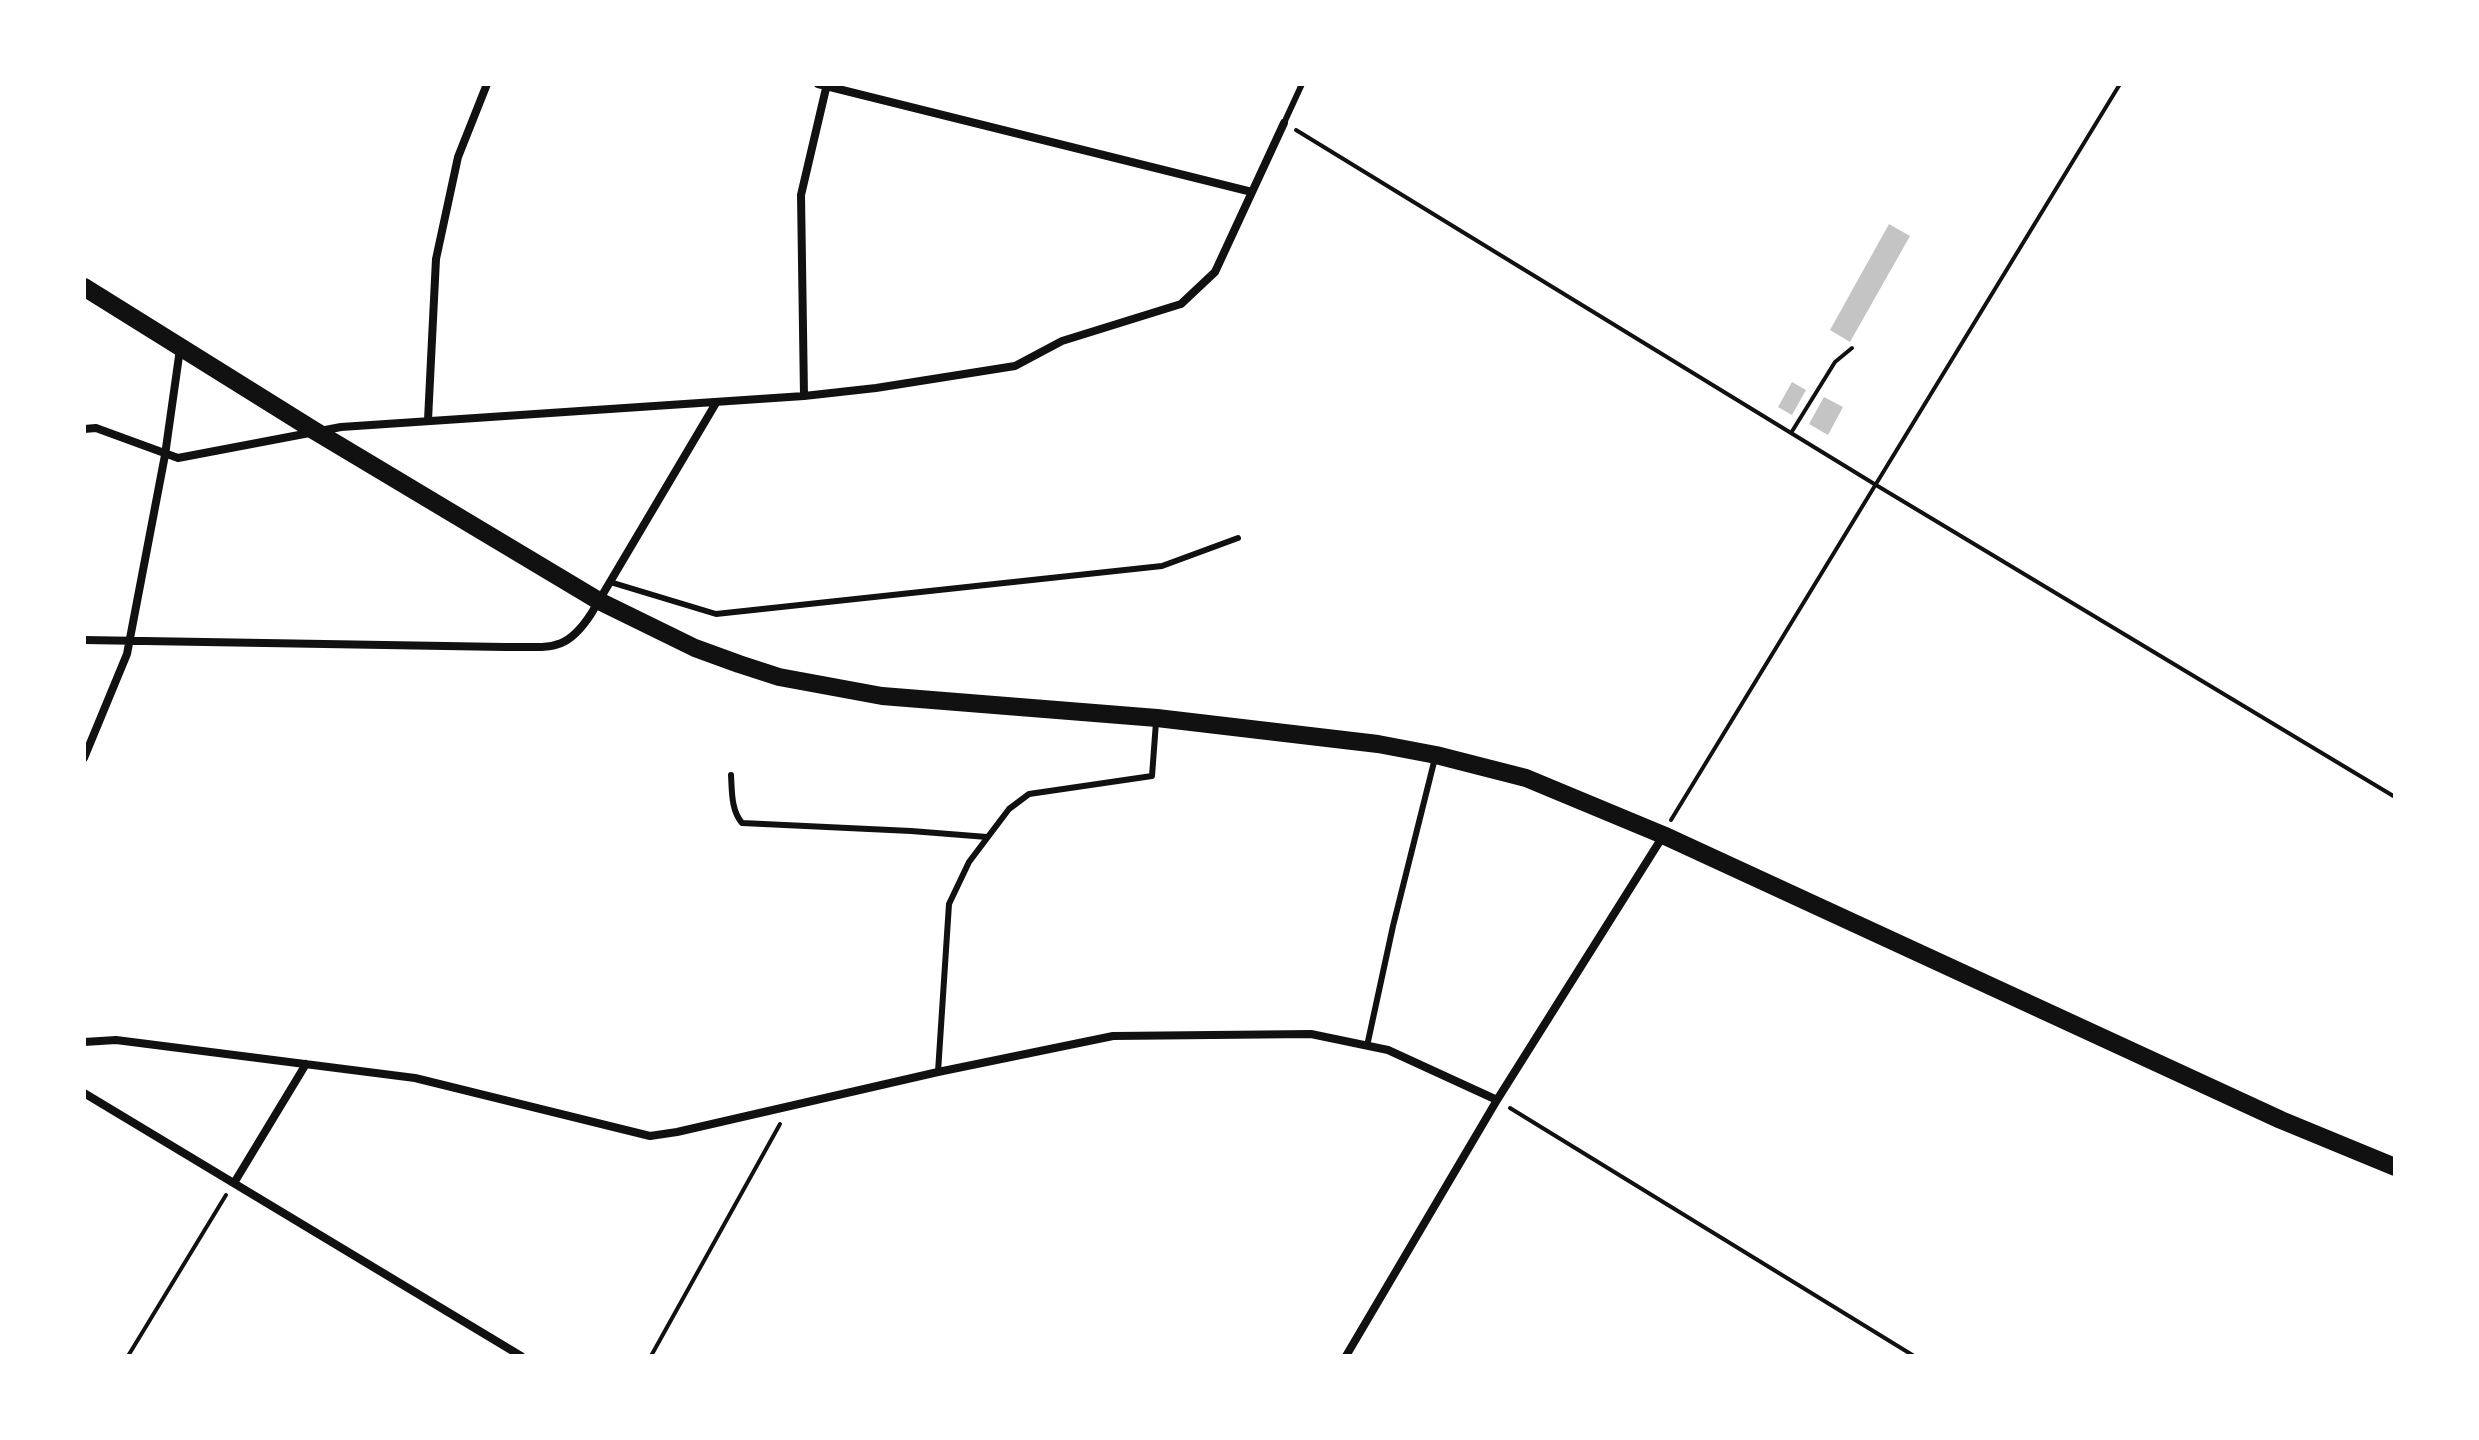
<!DOCTYPE html>
<style>
body{margin:0}
#map{position:relative;width:2479px;height:1440px;overflow:hidden;background:#fff;font-family:Barlow,sans-serif}
canvas{display:block}
.frame{position:absolute;inset:0;border:86px solid #fff;pointer-events:none}
</style>
<div id="map">
<canvas width="2479" height="1440"></canvas>
<div class="frame"></div>
</div>
<script>
const ctx = document.querySelector('canvas').getContext('2d');
ctx.lineJoin = 'round';
function paint(path, color) {
  ctx.fillStyle = color;
  ctx.fill(path, 'evenodd');
}
function trace(path, color, width, dash) {
  ctx.strokeStyle = color;
  ctx.lineWidth = width;
  ctx.lineCap = dash ? 'butt' : 'round';
  ctx.setLineDash(dash || []);
  ctx.stroke(path);
}
paint(new Path2D(`
 M1889,224L1910,236L1850,342L1830,330Z
 M1792,382L1806,390L1792,415L1778,407Z
 M1824,397L1843,407L1828,435L1809,424Z`), '#c4c4c4');
trace(new Path2D(`
 M1296,130L1876,485L2395,797
 M1791,433L1835,362L1852,348
 M1671,820L2120,84
 M1510,1108L1914,1356
 M128,1356L226,1195
 M651,1356L780,1124`), '#111', 4);
trace(new Path2D(`
 M1284,123L1302,84
 M610,582L716,614L1162,566L1238,538
 M731,775C732,791 731,810 742,823L911,831L987,837
 M1367,1046L1393,926L1435,758
 M938,1072L949,904L969,862L1009,809L1029,794L1152,776L1156,722`), '#111', 6);
trace(new Path2D(`
 M818,84L1252,192
 M804,396L801,195L827,84
 M428,420L436,259L458,157L487,84
 M84,429L96,428L178,458L341,427L804,396L876,388L1015,366L1062,341L1181,304L1215,272L1284,123
 M84,640L505,647C549,646 565,654 591,614L716,403
 M84,758L127,654L165,455L180,349
 M84,1042L116,1040L415,1078L650,1136L677,1132L938,1072L1113,1036L1311,1034L1388,1050L1497,1100
 M84,1093L521,1356
 M234,1183L306,1064
 M1346,1356L1497,1100L1663,836`), '#111', 8);
trace(new Path2D(`
 M84,287L315,431L599,601L695,648L739,664L779,677L882,696L1157,718L1378,744L1436,755L1526,778L1663,835L2281,1120L2395,1167`), '#111', 18);
</script>
